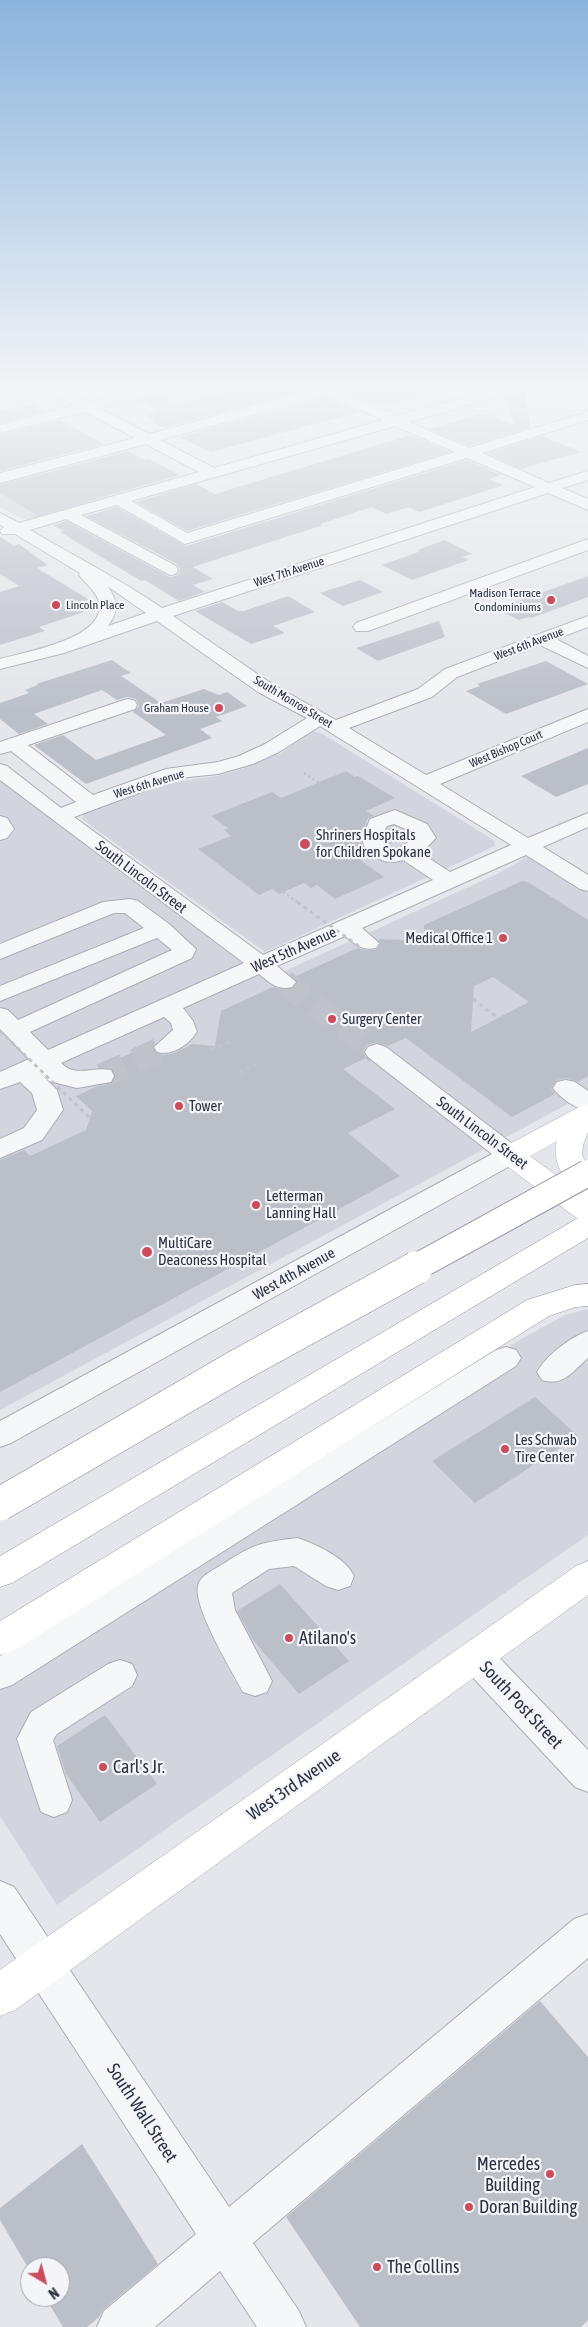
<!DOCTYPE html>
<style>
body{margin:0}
#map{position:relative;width:588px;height:2327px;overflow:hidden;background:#e4e6eb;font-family:"Asap Condensed",sans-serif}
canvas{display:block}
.north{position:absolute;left:20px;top:2257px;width:50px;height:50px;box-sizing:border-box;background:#f3f5f8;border:1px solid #a3a7b0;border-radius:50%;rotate:143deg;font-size:14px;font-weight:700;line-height:20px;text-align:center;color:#2b3343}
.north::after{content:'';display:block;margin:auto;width:18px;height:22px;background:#cc4c5b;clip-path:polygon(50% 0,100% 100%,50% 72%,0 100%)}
</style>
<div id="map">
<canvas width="588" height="2327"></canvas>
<div class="north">N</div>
</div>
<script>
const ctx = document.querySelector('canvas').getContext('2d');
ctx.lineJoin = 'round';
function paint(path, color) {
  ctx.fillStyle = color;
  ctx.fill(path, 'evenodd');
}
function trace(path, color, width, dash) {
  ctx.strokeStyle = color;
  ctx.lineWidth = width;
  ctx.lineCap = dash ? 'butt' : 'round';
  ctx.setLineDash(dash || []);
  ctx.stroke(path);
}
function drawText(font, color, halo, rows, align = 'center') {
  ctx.font = font + ' "Asap Condensed",sans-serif';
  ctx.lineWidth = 4.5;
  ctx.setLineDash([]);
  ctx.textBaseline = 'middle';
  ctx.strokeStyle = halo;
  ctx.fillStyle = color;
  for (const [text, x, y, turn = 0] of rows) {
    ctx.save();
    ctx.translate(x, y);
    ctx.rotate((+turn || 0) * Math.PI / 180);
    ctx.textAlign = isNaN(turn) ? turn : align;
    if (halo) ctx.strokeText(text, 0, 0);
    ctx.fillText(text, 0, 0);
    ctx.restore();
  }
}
paint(new Path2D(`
 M33,471L90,503L35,519L20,518L0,507V480Z
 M313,731L321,733L487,836L494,841L495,846L265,952L82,819L84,813L174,782L217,776L242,769L281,753Z
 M0,780L265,980L497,874L527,857L536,859L588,893V1093L0,1410Z
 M588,1309V1535L57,1905L0,1816V1677L389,1421L523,1338L565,1315Z`), '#d2d5dd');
paint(new Path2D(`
 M166,389L169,405L232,389H310L163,428L150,421L155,420L143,414L157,411L137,400L162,394Z
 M344,389H420L421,395L379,406Z
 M518,389H525L530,428L469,446L430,429L484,413L515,425L506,396L515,394Z
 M326,397L359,412L211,452L180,437Z
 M30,404L44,412L0,423V412Z
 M60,420L104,444L0,471V435Z
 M410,435L450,452L187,531L136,502L196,484L215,494Z
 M542,436L581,452L521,469L487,453Z
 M128,451L145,460L149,459L180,475L38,516L0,493V485Z
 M467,460L501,475L489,479L504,485L419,512L409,507L386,514L372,507L320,524L322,525L320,526L193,567L213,579L193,585L205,592L179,601L145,580L141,581L60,532L64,531L53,525L66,521L170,577L178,575L180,569L177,564L86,516L117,507L186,546Z
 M0,537L14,546L19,544L48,565L37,568L88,599L84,612L39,627L45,631L0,645V592L19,586L0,574Z
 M445,540L472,554L462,557L469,560L412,580L382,565L421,551L417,550Z
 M588,576V597L532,618L529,617L519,620L496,609Z
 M360,580L383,592L343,606L320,593Z
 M288,596L315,612L273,626L285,633L251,644L195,611L222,602L238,611H244Z
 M439,621L445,637L378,661L356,648Z
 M112,660L131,673L121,676L161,703L204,689L219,695L227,692L247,706L216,717L222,721L200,729L212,738L86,784L34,745L63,735L96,760L166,735L133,712L139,706L136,699L127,697L117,700L102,690L34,714L48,724L19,734L0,719V703L29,693L25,690L38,685L36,684Z
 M546,661L588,684L506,714L466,691L480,686L477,684Z
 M588,748V784L556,797L521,776Z
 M346,771L355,777L358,776L395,798L366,811L374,816L368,818L364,828L368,833L361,840L364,849L369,854L359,859L384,877L335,899L317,885L311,888L304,883L279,894L272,889L259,895L198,849L231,836L224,830L228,828L211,816L272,792L281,798Z
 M391,827L405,836L389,844L382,835Z
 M522,881L528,882L588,920V1076L578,1082L566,1078L557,1080L551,1088L555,1094L512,1117L406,1038L388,1046L378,1042L367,1045L363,1051L366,1058L343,1069L395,1109L348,1133L400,1176L0,1392V1160L24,1150L30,1156L86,1130L92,1111L76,1096L98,1086L113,1083L116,1075L111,1068L105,1067V1065L142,1048L153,1049L157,1054L163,1055L175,1053L192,1044L215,1046L221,1011L273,987L282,990L292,989L298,982L294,977L358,948L366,950H376L381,943L378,939L425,941L424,925ZM493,977L529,1002L471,1032L474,986Z
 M535,1397L578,1436L475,1503L432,1461Z
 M280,1584L349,1661L299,1694L253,1640L237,1611Z
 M105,1715L157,1784L100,1822L66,1774L57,1746Z
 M540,2001L588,2057V2320L581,2327H360L286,2217Z
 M82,2144L158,2264L103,2310L99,2317L87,2327H63L45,2297H60V2267H30V2271L0,2220V2208Z`), '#bbbfc8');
trace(new Path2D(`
 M284,982L377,1052
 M102,1076L166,1047`), '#bfc2c9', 25, [25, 12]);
const minor = new Path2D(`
 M0,389H23L21,392L0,396Z
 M46,389H63L89,402L142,389H164L162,392L99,408L149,434L316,389H342L340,391L397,416L495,389H516L514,392L409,422L469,448L588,412V420L482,453L549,483L588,471V480L562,488L588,499V510L548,493L173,616L272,684L336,720L418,689L445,669L588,616V627L556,639L588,656V668L540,645L457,677L432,697L349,728L426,775L588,709V722L440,784L528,838L588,813V827L543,847L588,875V891L580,889L526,855L362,928L379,943L376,948C362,951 355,944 345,936L277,966L296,982L292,987C278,991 270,983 259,974L183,1008L193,1021L197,1032C188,1045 173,1056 157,1052L154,1047L173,1030L171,1023L164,1017L61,1063C75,1078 93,1066 111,1070L114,1076L111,1082L77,1088L49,1081L40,1073L57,1090L63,1110L42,1140L0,1158V1139L24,1128L37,1110L32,1093L20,1082L0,1089V1072L29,1059L0,1029V1008L8,1010L18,1020L172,950L157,938L0,1001V986L144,928L125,913H114L0,959V944L103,902L130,899L138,901L169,924L196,949L192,958L30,1032L48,1050L244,963L0,780V764L7,766L61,808L76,802L11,751L0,754V742L121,701L128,699L135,701L137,705L135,709L28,745L93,795L166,769L218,762L239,756L265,744L307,718L258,692L157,621L64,653L0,669V659C24,652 107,639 99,602C96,590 85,584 79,575L80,573L15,534H2L0,531L4,527L0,525V513L19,523L199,472L146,444L0,483V473L135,438L85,412L0,433V425L74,406ZM326,395L383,420L214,468L160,440ZM395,426L455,452L187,533L131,501ZM467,458L535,487L162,608C120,579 74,556 30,530L66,519L170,575L176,574L178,570L176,566L81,515L117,505L185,544ZM108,587L113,590L146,613L108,626C119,611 118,601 108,587ZM320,726L511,845L450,872L421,853L436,838L427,824L395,810L370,819L366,829L371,834L366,836L363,840C362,851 380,862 391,862C395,862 399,861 403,860L433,880L263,955L74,817L179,778L218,774L253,764L279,752ZM394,824L412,832L415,837L400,848L394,849L384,843L380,836L378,835L383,833L387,826Z
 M588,539V550L368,631H356L353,627L356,623Z
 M0,816L7,818L14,829L7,838L0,840Z
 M377,1044L386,1047L519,1149L523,1155L519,1161L11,1443L0,1447V1421L492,1154L368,1057L365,1052L368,1047Z
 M566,1080L575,1082L588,1091V1111C575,1108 561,1099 553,1088L557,1082Z
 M588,1331V1358C573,1371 563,1387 542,1380L537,1372C546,1356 570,1337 588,1331Z
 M506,1347L516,1350L521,1358L516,1366L12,1685L0,1689V1656L496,1350Z
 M298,1538C317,1545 346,1558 354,1576L350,1586L338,1590L326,1586L294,1566L269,1569L232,1593L235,1610L272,1681L267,1692L255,1696L243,1692C232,1671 193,1607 198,1586C200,1575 214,1570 223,1564C254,1544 261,1542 298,1538Z
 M476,1642L488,1646L588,1750V1792L575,1787L464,1668L459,1657L464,1646Z
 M120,1660L132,1664L137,1675L132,1686L57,1734L53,1740L72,1800L67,1812L54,1817L41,1812L17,1739L31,1712L108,1664Z
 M0,1881L14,1887L229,2207L574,1919L588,1914V1958L253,2243L299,2311L306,2327H257L220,2271L155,2327H97L104,2311L196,2234L0,1934Z`);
const major = new Path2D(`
 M588,1104V1132L583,1145L582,1154L588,1171V1222L578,1219L500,1161L496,1155L500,1149L577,1108ZM557,1141C552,1156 560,1170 567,1183L530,1156Z
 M588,1561V1595L15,2010L0,2016V1970L576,1566Z`);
const highway = new Path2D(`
 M588,1215V1238L12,1583L0,1587V1556L578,1218Z
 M588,1284V1306L576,1307L549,1316L13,1651L0,1655V1621L527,1300L575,1285Z`);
trace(minor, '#a9adb5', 2);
trace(major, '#a3aab7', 1);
trace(highway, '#8b93a2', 1);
trace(new Path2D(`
 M304,773L322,785`), '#c1c4ca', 2.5, [2.5, 2.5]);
trace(new Path2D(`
 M473,999L498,1018
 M211,1050L234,1040
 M239,1073L260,1062`), '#c1c4ca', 3, [4, 4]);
paint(minor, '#f6f7f9');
paint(major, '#fff');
paint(highway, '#fff');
const highwayBridgeFar1 = new Path2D(`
 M413,1269L588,1173`);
const highwayBridge = new Path2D(`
 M0,1504L236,1367L416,1268`);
trace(highwayBridgeFar1, '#8b93a2', 28, []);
trace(highwayBridge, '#8b93a2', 34, []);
trace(new Path2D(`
 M283,892L299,903`), '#c1c4ca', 2.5, [2.5, 2.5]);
trace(new Path2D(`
 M297,902L360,947
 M0,1031L97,1125`), '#c1c4ca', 3, [4, 4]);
trace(highwayBridgeFar1, '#fff', 26);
trace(highwayBridge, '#fff', 33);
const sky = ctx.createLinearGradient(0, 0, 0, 714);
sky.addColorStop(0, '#8bb4dc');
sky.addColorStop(0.54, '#f3f4f6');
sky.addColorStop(1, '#f3f4f600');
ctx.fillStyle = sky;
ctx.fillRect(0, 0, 588, 714);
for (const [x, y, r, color] of [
 [551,600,5,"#cc4c5b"],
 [56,605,5,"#cc4c5b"],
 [219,708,5,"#cc4c5b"],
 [305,844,6,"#cc4c5b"],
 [503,938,5,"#cc4c5b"],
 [332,1019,5,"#cc4c5b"],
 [179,1106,5,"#cc4c5b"],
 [256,1205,5,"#cc4c5b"],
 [147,1252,6,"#cc4c5b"],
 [505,1449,5,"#cc4c5b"],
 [289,1638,5,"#cc4c5b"],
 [103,1767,5,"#cc4c5b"],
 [550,2174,5,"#cc4c5b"],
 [469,2207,5,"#cc4c5b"],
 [377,2267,5,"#cc4c5b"]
]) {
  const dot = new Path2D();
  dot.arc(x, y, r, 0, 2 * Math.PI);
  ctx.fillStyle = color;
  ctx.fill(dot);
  trace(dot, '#f3f5f8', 2);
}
drawText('12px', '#2b3343', '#f3f5f8', [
 ["West 7th Avenue",289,572,-18],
 ["West 6th Avenue",529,644,-21],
 ["South Monroe Street",293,702,31],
 ["West Bishop Court",506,749,-23],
 ["West 6th Avenue",149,784,-17]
]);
drawText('12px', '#2b3343', '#f3f5f8', [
 ["Madison Terrace",541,593],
 ["Condominiums",541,607],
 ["Lincoln Place",66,605,"left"],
 ["Graham House",209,708]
], 'right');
drawText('15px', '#2b3343', '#f3f5f8', [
 ["Shriners Hospitals",316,835],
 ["for Children Spokane",316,852],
 ["Medical Office 1",493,938,"right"],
 ["Surgery Center",342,1019],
 ["Tower",189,1106],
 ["Letterman",266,1196],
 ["Lanning Hall",266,1213],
 ["MultiCare",158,1243],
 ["Deaconess Hospital",158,1260],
 ["Les Schwab",515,1440],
 ["Tire Center",515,1457]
], 'left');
drawText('15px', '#2b3343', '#f3f5f8', [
 ["South Lincoln Street",141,877,37],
 ["West 5th Avenue",294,950,-24],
 ["South Lincoln Street",482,1133,37],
 ["West 4th Avenue",294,1274,-29]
]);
drawText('18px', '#2b3343', '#f3f5f8', [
 ["Atilano's",299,1638],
 ["Carl's Jr.",113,1767],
 ["Mercedes",540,2164,"right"],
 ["Building",540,2185,"right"],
 ["Doran Building",479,2207],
 ["The Collins",387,2267]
], 'left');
drawText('18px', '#2b3343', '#f3f5f8', [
 ["South Post Street",521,1705,47],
 ["West 3rd Avenue",294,1785,-35],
 ["South Wall Street",142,2113,57]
]);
</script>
